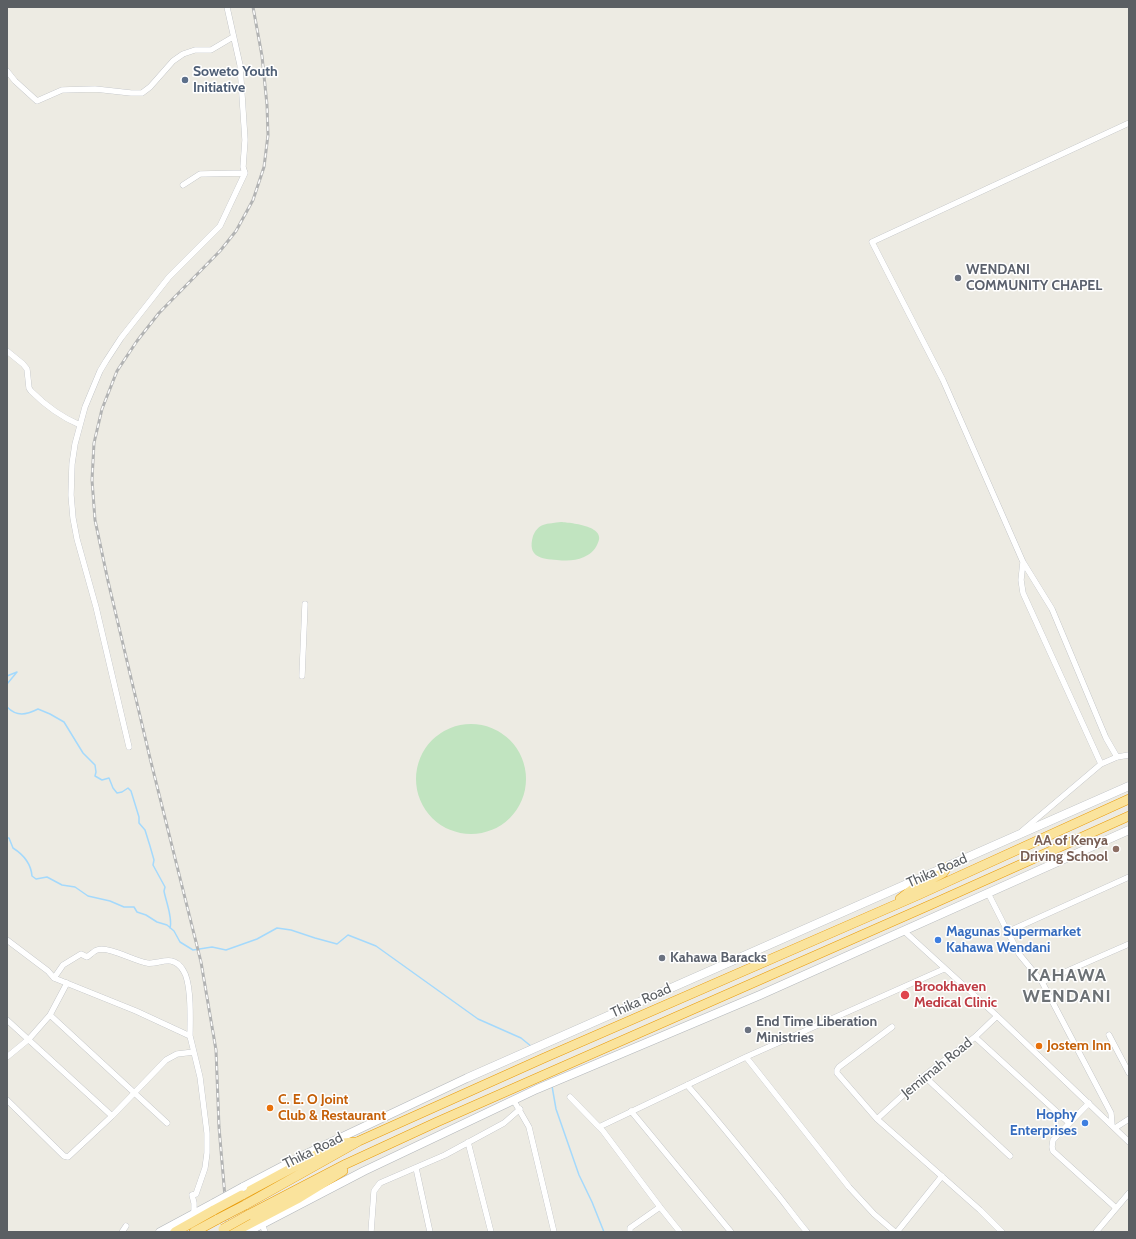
<!DOCTYPE html>
<style>
body{margin:0}
#map{position:relative;width:1136px;height:1239px;overflow:hidden;background:#edebe3;font-family:Cabin,sans-serif}
canvas{display:block}
.frame{position:absolute;inset:0;border:8px solid #5b5f63;pointer-events:none}
</style>
<div id="map">
<canvas width="1136" height="1239"></canvas>
<div class="frame"></div>
</div>
<script>
const ctx = document.querySelector('canvas').getContext('2d');
ctx.lineJoin = 'round';
function paint(path, color) {
  ctx.fillStyle = color;
  ctx.fill(path, 'evenodd');
}
function trace(path, color, width, dash) {
  ctx.strokeStyle = color;
  ctx.lineWidth = width;
  ctx.lineCap = dash ? 'butt' : 'round';
  ctx.setLineDash(dash || []);
  ctx.stroke(path);
}
function drawText(font, color, halo, rows, align = 'center') {
  ctx.font = font + ' Cabin,sans-serif';
  ctx.lineWidth = 3;
  ctx.setLineDash([]);
  ctx.textBaseline = 'middle';
  ctx.strokeStyle = halo;
  ctx.fillStyle = color;
  for (const [text, x, y, turn = 0] of rows) {
    ctx.save();
    ctx.translate(x, y);
    ctx.rotate((+turn || 0) * Math.PI / 180);
    ctx.textAlign = isNaN(turn) ? turn : align;
    if (halo) ctx.strokeText(text, 0, 0);
    ctx.fillText(text, 0, 0);
    ctx.restore();
  }
}
paint(new Path2D(`
 M561,522C572,523 609,526 597,545C595,550 589,555 584,557C575,561 567,561 557,560C541,559 527,557 533,536C535,531 538,527 543,525C548,523 555,523 561,522Z
 M416 779a55 55 0 1 1 110 0a55 55 0 1 1-110 0Z`), '#c1e4c0');
trace(new Path2D(`
 M7,676L17,672L7,684
 M7,707C17,717 26,715 38,709L50,714L64,722L83,753L95,765L96,772L95,776L102,780L109,778L113,788L117,793L122,792L128,788L131,791L139,817V823L145,830L150,846L154,860L153,865L165,887L164,891C166,902 173,918 170,928
 M7,838H9L13,848C24,855 31,864 32,876L36,879L47,877L62,885L75,887L88,896L110,901L124,907H134L137,912L146,915L157,922L167,925L174,931L180,942L193,950L212,947L226,950L257,939L277,928L291,930L315,938L337,944L348,935L376,946L478,1019L521,1038L532,1047
 M552,1086L556,1109L579,1175L592,1202L604,1232`), '#a4d9fc', 1.5);
const minor = new Path2D(`
 M7,71L15,81L37,101L62,90L95,89L131,93H142L150,87L173,61L183,54L195,50H211L233,37
 M183,185L200,174L245,173
 M7,351L23,364L27,369L29,388L31,391C45,405 61,417 80,425
 M1023,562L1021,580L1023,593L1101,764
 M302,676L305,604
 M129,747L96,607L77,539L73,518L71,495L72,464L75,444L85,407L100,371L106,361L121,338L169,277L220,226L245,173L243,167L245,140L240,65L227,7
 M1117,757L1106,738L1052,609L1023,562L943,380L872,242L1129,123
 M1022,831L1101,764L1117,757L1129,755
 M988,893L1019,954L1042,982L1111,1113L1112,1125
 M904,931L997,1016L1129,1142
 M1007,932L1129,877
 M7,940L48,971L54,978L136,1011L190,1036L200,1077L207,1133V1153L205,1168L196,1194L192,1195L194,1203V1214
 M54,978L63,965L81,954L87,957C90,955 94,951 97,950C109,946 134,961 147,963C159,965 172,953 183,970C192,983 190,1020 190,1036
 M1042,982L1129,944
 M50,1015L167,1123
 M7,1020L112,1116
 M892,1027L839,1067L837,1070V1073L877,1119L980,1210L1002,1232
 M1109,1035L1129,1073
 M975,1037L1069,1123
 M7,1057L29,1039L50,1015L67,983
 M746,1057L849,1187L874,1214L895,1232
 M924,1076L1010,1156
 M687,1085C717,1119 745,1154 773,1189C785,1203 795,1218 807,1232
 M570,1097L603,1131L660,1207L680,1232
 M7,1100L64,1156L68,1157L112,1116L166,1060L177,1054L194,1052
 M514,1101L529,1127L554,1232
 M1089,1103L1053,1140L1052,1147L1053,1151L1116,1208
 M631,1111L731,1232
 M877,1119L924,1076L975,1037L997,1016
 M599,1127L746,1057L944,969
 M1115,1128L1129,1119
 M468,1142L491,1232
 M416,1168L430,1232
 M262,1224L265,1232
 M122,1232L126,1226
 M371,1232L374,1191L380,1183L445,1155L504,1123L520,1109
 M630,1232V1228L660,1207
 M897,1232L942,1176
 M1096,1232L1129,1193`);
const secondary = new Path2D(`
 M243,1187L304,1155L467,1078L1129,786
 M160,1232L214,1203
 M247,1232L364,1171L537,1089L760,995L1129,830`);
const trunk = new Path2D(`
 M900,899L914,888L943,873L947,867
 M242,1195L320,1153L344,1143L354,1142
 M245,1205L359,1141L544,1058L918,895L1129,799
 M248,1215L346,1164L437,1122L930,905L1129,816
 M175,1232L214,1210
 M194,1232L218,1219
 M234,1232L299,1198L343,1171`);
trace(minor, '#b3b6ba', 6);
trace(secondary, '#b2b6ba', 9);
trace(trunk, '#e99b08', 10);
trace(minor, '#fff', 5.5);
trace(secondary, '#fff', 8);
trace(trunk, '#fae39c', 9);
const rail = new Path2D(`
 M228,1232L219,1127L216,1050L201,962L150,758L108,581L95,520L92,480L94,443L102,409L117,371L137,341L159,313L220,251L236,231L253,200L264,167L268,135L267,105L262,56L253,7`);
trace(rail, '#b2b3b3', 3);
trace(rail, '#fff', 1.5, [4.5]);
const secondaryBridge = new Path2D(`
 M214,1203L243,1187`);
const trunkBridge = new Path2D(`
 M214,1210L242,1195
 M218,1219L245,1205
 M223,1229L248,1215`);
trace(secondaryBridge, '#b2b6ba', 9, []);
trace(trunkBridge, '#e99b08', 10, []);
trace(secondaryBridge, '#fff', 8);
trace(trunkBridge, '#fae39c', 9);
for (const [x, y, r, color] of [
 [185,80,4,"#5c6f8a"],
 [958,278,4,"#6b7280"],
 [1116,849,4,"#8d6e63"],
 [938,940,4,"#3f7fe0"],
 [662,958,4,"#6b7280"],
 [905,995,5,"#e0444e"],
 [748,1030,4,"#6b7280"],
 [1039,1046,4,"#e8710a"],
 [270,1108,4,"#e8710a"],
 [1085,1123,4,"#3f7fe0"]
]) {
  const dot = new Path2D();
  dot.arc(x, y, r, 0, 2 * Math.PI);
  ctx.fillStyle = color;
  ctx.fill(dot);
  trace(dot, '#fff', 1.5);
}
drawText('bold 14px', '#4e5e75', '#fff', [
 ["Soweto Youth",193,72],
 ["Initiative",193,88]
], 'left');
drawText('bold 14px', '#5b616d', '#fff', [
 ["WENDANI",966,270],
 ["COMMUNITY CHAPEL",966,286],
 ["Kahawa Baracks",670,958],
 ["End Time Liberation",756,1022],
 ["Ministries",756,1038]
], 'left');
drawText('bold 14px', '#785e54', '#fff', [
 ["AA of Kenya",1108,841],
 ["Driving School",1108,857]
], 'right');
drawText('14px', '#5b5f63', '#fff', [
 ["Thika Road",937,871,-24],
 ["Thika Road",641,1001,-24],
 ["Jemimah Road",937,1068,-39],
 ["Thika Road",313,1151,-26]
]);
drawText('bold 14px', '#366cbe', '#fff', [
 ["Magunas Supermarket",946,932],
 ["Kahawa Wendani",946,948],
 ["Hophy",1077,1115,"right"],
 ["Enterprises",1077,1131,"right"]
], 'left');
drawText('bold 14px', '#be3a42', '#fff', [
 ["Brookhaven",914,987],
 ["Medical Clinic",914,1003]
], 'left');
drawText('bold 14px', '#c56008', '#fff', [
 ["Jostem Inn",1047,1046],
 ["C. E. O Joint",278,1100],
 ["Club & Restaurant",278,1116]
], 'left');
ctx.letterSpacing = '1px';
drawText('bold 18px', '#6c7175', '#fff', [
 ["KAHAWA",1067,976],
 ["WENDANI",1067,997]
]);
ctx.letterSpacing = '0px';
</script>
